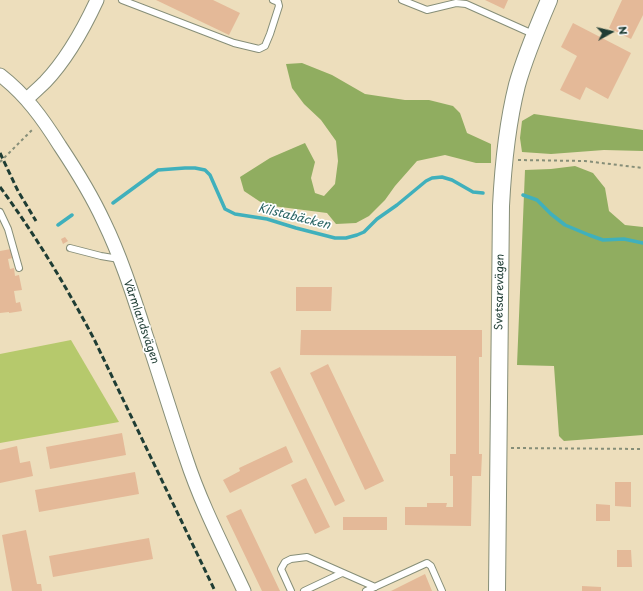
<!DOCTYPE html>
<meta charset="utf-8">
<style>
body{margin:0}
#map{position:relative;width:643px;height:591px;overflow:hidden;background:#eddebc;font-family:"Playpen Sans",sans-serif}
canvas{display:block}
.north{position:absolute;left:591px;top:12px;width:40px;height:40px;-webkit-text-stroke:3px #fff;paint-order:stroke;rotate:82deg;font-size:11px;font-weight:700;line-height:16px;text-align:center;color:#1f3d34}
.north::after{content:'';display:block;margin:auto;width:14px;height:18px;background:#1f3d34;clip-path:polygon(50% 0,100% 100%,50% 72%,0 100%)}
</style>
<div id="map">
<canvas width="643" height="591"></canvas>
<div class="north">N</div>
</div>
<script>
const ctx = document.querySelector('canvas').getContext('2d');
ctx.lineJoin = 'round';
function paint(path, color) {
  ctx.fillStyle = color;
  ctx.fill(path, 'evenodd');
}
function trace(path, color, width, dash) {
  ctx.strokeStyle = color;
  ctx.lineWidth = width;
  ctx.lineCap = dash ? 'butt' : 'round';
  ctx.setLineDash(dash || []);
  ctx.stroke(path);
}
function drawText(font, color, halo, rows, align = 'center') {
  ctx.font = font + ' "Playpen Sans",sans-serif';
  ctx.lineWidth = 3.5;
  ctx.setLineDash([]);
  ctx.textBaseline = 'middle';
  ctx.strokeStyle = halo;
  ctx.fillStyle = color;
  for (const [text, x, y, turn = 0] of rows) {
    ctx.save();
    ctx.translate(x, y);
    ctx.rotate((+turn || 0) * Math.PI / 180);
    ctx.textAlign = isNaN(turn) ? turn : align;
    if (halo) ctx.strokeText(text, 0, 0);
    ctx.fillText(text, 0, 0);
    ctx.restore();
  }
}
paint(new Path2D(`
 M71,340L119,422L0,443V354Z`), '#b6c96c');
paint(new Path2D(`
 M302,63L332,75L365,94L405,100H429L453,106L460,113L467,133L491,144V163H476L445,155L417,161L395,186L385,200L369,216L356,223L336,224L327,213L265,205L244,191L240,177L270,158L305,143L315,162L311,178L315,193L324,196L335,184L338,161L336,141L321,120L304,104L292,88L286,64Z
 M534,114L643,130V151L604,150L551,154L522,152L520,138L522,121Z
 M575,166L593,173L605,188L609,211L625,225L643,227V435L564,441L559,436L554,366L517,365L525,170L551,169Z`), '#90ad60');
trace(new Path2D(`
 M523,195L537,200L551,214L565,225L589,235L603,240L624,239L643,243
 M113,203L158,170L185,168H195L205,170L210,175L225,209L235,214L267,219L296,228L335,238H346L357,235L364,232L377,219L397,205L426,181L432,178L442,177L452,180L473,192L483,193
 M58,225L72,215`), '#40b0bc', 3.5);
paint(new Path2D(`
 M156,0H213L240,13L229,35Z
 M485,0H508L504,9Z
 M622,0H643V15L631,39L609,28Z
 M573,23L631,53L608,99L586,87L580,100L560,90L577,56L561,47Z
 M65,237L68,241L63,244L61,239Z
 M11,249L13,258L8,259L10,269L14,268L15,276L19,275L22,290L14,291L16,303L20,302L22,311L9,313V312L0,313V251Z
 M296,287H332L331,311H296Z
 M301,330H482V357H479V454H482L481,476H472L471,526L405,525V507H427V503H447L446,507H453V476H450V454H456V356L300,355Z
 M328,364L384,481L365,490L310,373Z
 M280,367L345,501L335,506L270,372Z
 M122,433L126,455L50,469L46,447Z
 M17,446L20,463L30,461L33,476L0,483V450Z
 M286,446L293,462L230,493L223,480L240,471L239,468Z
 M135,472L139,494L39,512L35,490Z
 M306,478L330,527L315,534L291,485Z
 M615,482H631V507L615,506Z
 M596,504L610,505V521H596Z
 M241,509L280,591H262L226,516Z
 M343,517H387V530H343Z
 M26,530L37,584H41L42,591H12L2,535Z
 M149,538L153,559L53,577L49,556Z
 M617,550H631L632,567H617Z
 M425,574L432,591H391Z
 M582,586L601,587V591H582Z`), '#e4b998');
const service = new Path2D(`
 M122,0L234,43L259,49L265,46L270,34L279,6L278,2L273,0
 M402,0L427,10L456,3L466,4L533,34
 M0,212L8,229L19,268
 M70,248L101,256L119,259
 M291,591L281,569L285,562L291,559L307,557L375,587
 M304,591L342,573
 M366,591L427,563L431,566L442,591`);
const minor = new Path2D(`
 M0,75C26,95 43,119 60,146C76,170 92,196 104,222C121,257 133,295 145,332C159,374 172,417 186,458C201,504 224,548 244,591
 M27,99C33,93 39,88 45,82C66,60 84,28 97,0`);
const tertiary = new Path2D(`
 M497,591L501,206C503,166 507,125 517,85C525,56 537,28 549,0`);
trace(service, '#868e78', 8);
trace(minor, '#868e78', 15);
trace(tertiary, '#868e78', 18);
trace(new Path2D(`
 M518,160L585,161L643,168
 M0,162L33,129
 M511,448L643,449`), '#868e78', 2, [3, 3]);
trace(service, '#fff', 6);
trace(minor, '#fff', 13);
trace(tertiary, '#fff', 16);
trace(new Path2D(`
 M0,153L18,191L36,221
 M0,187C36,236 66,286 94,339L215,591`), '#1f3d34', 3, [6, 3]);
drawText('11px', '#1f3d34', '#fff', [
 ["Svetsarevägen",500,292,-89],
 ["Värmlandsvägen",141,322,71]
]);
drawText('italic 12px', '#2b6564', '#fff', [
 ["Kilstabäcken",294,217,14]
]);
</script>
